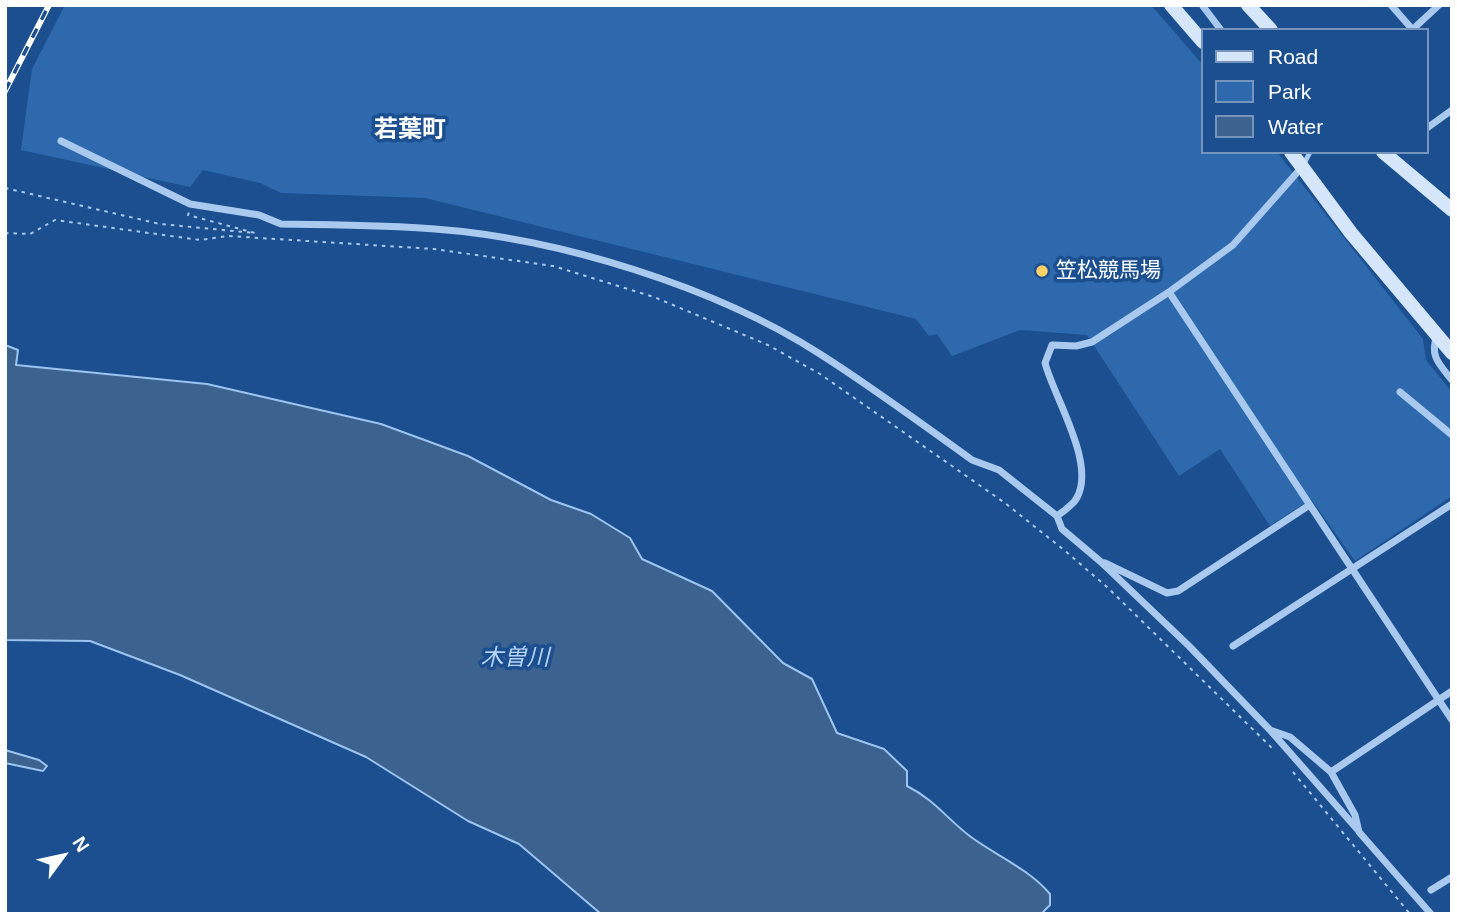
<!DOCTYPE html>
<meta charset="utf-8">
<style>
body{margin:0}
#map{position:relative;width:1457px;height:919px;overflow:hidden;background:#1b4f8f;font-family:Arial,sans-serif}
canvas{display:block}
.frame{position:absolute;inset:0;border:7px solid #fff;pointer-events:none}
.legend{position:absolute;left:1201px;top:28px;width:228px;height:126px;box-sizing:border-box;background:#1b4f8f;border:2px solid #7695bc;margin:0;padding:9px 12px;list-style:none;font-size:21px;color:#fff}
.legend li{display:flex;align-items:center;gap:14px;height:35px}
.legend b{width:35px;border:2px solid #7695bc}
.north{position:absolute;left:28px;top:821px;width:70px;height:70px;-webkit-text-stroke:5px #1b4f8f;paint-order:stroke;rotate:57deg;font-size:19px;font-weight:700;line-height:28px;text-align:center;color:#fff}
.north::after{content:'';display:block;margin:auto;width:24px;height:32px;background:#fff;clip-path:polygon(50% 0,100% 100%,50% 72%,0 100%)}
</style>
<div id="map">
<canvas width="1457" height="919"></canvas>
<div class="frame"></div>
<ul class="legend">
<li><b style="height:9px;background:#d6e6fa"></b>Road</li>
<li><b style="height:19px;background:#2e69ad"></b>Park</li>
<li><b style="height:19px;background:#3c6290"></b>Water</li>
</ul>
<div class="north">N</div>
</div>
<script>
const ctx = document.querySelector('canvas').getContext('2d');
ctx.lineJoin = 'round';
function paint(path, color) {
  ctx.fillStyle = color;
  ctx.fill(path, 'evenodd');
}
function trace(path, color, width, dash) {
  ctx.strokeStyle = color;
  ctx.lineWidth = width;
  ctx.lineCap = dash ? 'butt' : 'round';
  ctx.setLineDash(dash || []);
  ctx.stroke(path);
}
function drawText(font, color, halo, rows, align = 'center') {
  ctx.font = font + ' Arial,"Noto Sans JP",sans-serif';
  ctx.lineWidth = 7;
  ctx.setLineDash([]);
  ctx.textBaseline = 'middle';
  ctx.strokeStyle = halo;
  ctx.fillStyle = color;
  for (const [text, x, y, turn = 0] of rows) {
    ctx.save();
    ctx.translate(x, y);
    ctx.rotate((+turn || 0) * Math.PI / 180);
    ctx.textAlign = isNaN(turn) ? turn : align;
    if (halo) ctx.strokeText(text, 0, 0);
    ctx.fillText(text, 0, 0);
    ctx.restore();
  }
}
paint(new Path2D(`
 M65,5H1151L1203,65V152H1277L1423,339L1426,360L1452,392V496L1355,561L1311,499L1270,526L1220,449L1179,476L1087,335L1020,330L952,356L937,334L929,336L916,319L425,198L281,193L260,183L203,170L190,187L21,150L32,69Z`), '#2e69ad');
const water = new Path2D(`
 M5,345L18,350L16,365L207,384L381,424L468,456L551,500L591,514L630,538L642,559L712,591L783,663L812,679L837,733L884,749L907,771V786C935,800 947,819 971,837C997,856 1029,869 1050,894V905L1041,914H601L519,844L468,821L366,757L180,675L90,641L5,640Z
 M5,750L39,760L47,766L43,771L5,763Z`);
paint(water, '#3c6290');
trace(water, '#9cc4f0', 2);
trace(new Path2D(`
 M5,188L160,224L255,233L188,215L189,212
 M5,233L30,234L55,220L200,240L228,236L434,249L553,266L654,297L768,345L820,374L1005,503L1064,550L1107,587L1273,749
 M1293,772L1410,914`), '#a9c9ee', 2, [3.5, 5]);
trace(new Path2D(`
 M1304,164L1310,152`), '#a9c9ee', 5);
trace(new Path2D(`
 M1202,5L1221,30
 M1391,5L1412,29
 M1412,30L1439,5
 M1427,128L1452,110
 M61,141L190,204L259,215L281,224C332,225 384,225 435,229C558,238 716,287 820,354C872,387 922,424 972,460L999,470L1057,516L1062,529L1101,562L1189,646L1270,730L1290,737L1331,772L1355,815L1359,832L1431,914
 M1169,292L1452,720
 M1437,336C1429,356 1440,365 1452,380
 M1400,392L1452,435
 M1057,516C1063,512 1069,507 1074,502C1100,469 1054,398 1045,363L1052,345L1076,346L1092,342L1169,292L1233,245L1302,167
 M1105,563L1167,593L1178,591L1308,506
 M1233,646L1452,504
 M1270,730L1357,829
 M1331,772L1452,691
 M1431,890L1452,877`), '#a9c9ee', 7);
trace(new Path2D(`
 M1171,5L1203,42
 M1248,5L1271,30
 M1291,152L1351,233L1452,353
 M1383,152L1452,210`), '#d6e6fa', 14);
const rail = new Path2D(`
 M5,91L49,5`);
trace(rail, '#fff', 6);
trace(rail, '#1b4f8f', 3.5, [10]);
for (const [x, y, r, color] of [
 [1042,271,7,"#ffd166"]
]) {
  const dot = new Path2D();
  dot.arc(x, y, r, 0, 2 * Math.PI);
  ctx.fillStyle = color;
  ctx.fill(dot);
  trace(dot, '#1b4f8f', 2.5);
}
drawText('21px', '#fff', '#1b4f8f', [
 ["笠松競馬場",1056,271]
], 'left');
drawText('italic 23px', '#b5d3f5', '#1b4f8f', [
 ["木曽川",515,659]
]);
drawText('bold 24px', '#fff', '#1b4f8f', [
 ["若葉町",410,130]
]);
</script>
